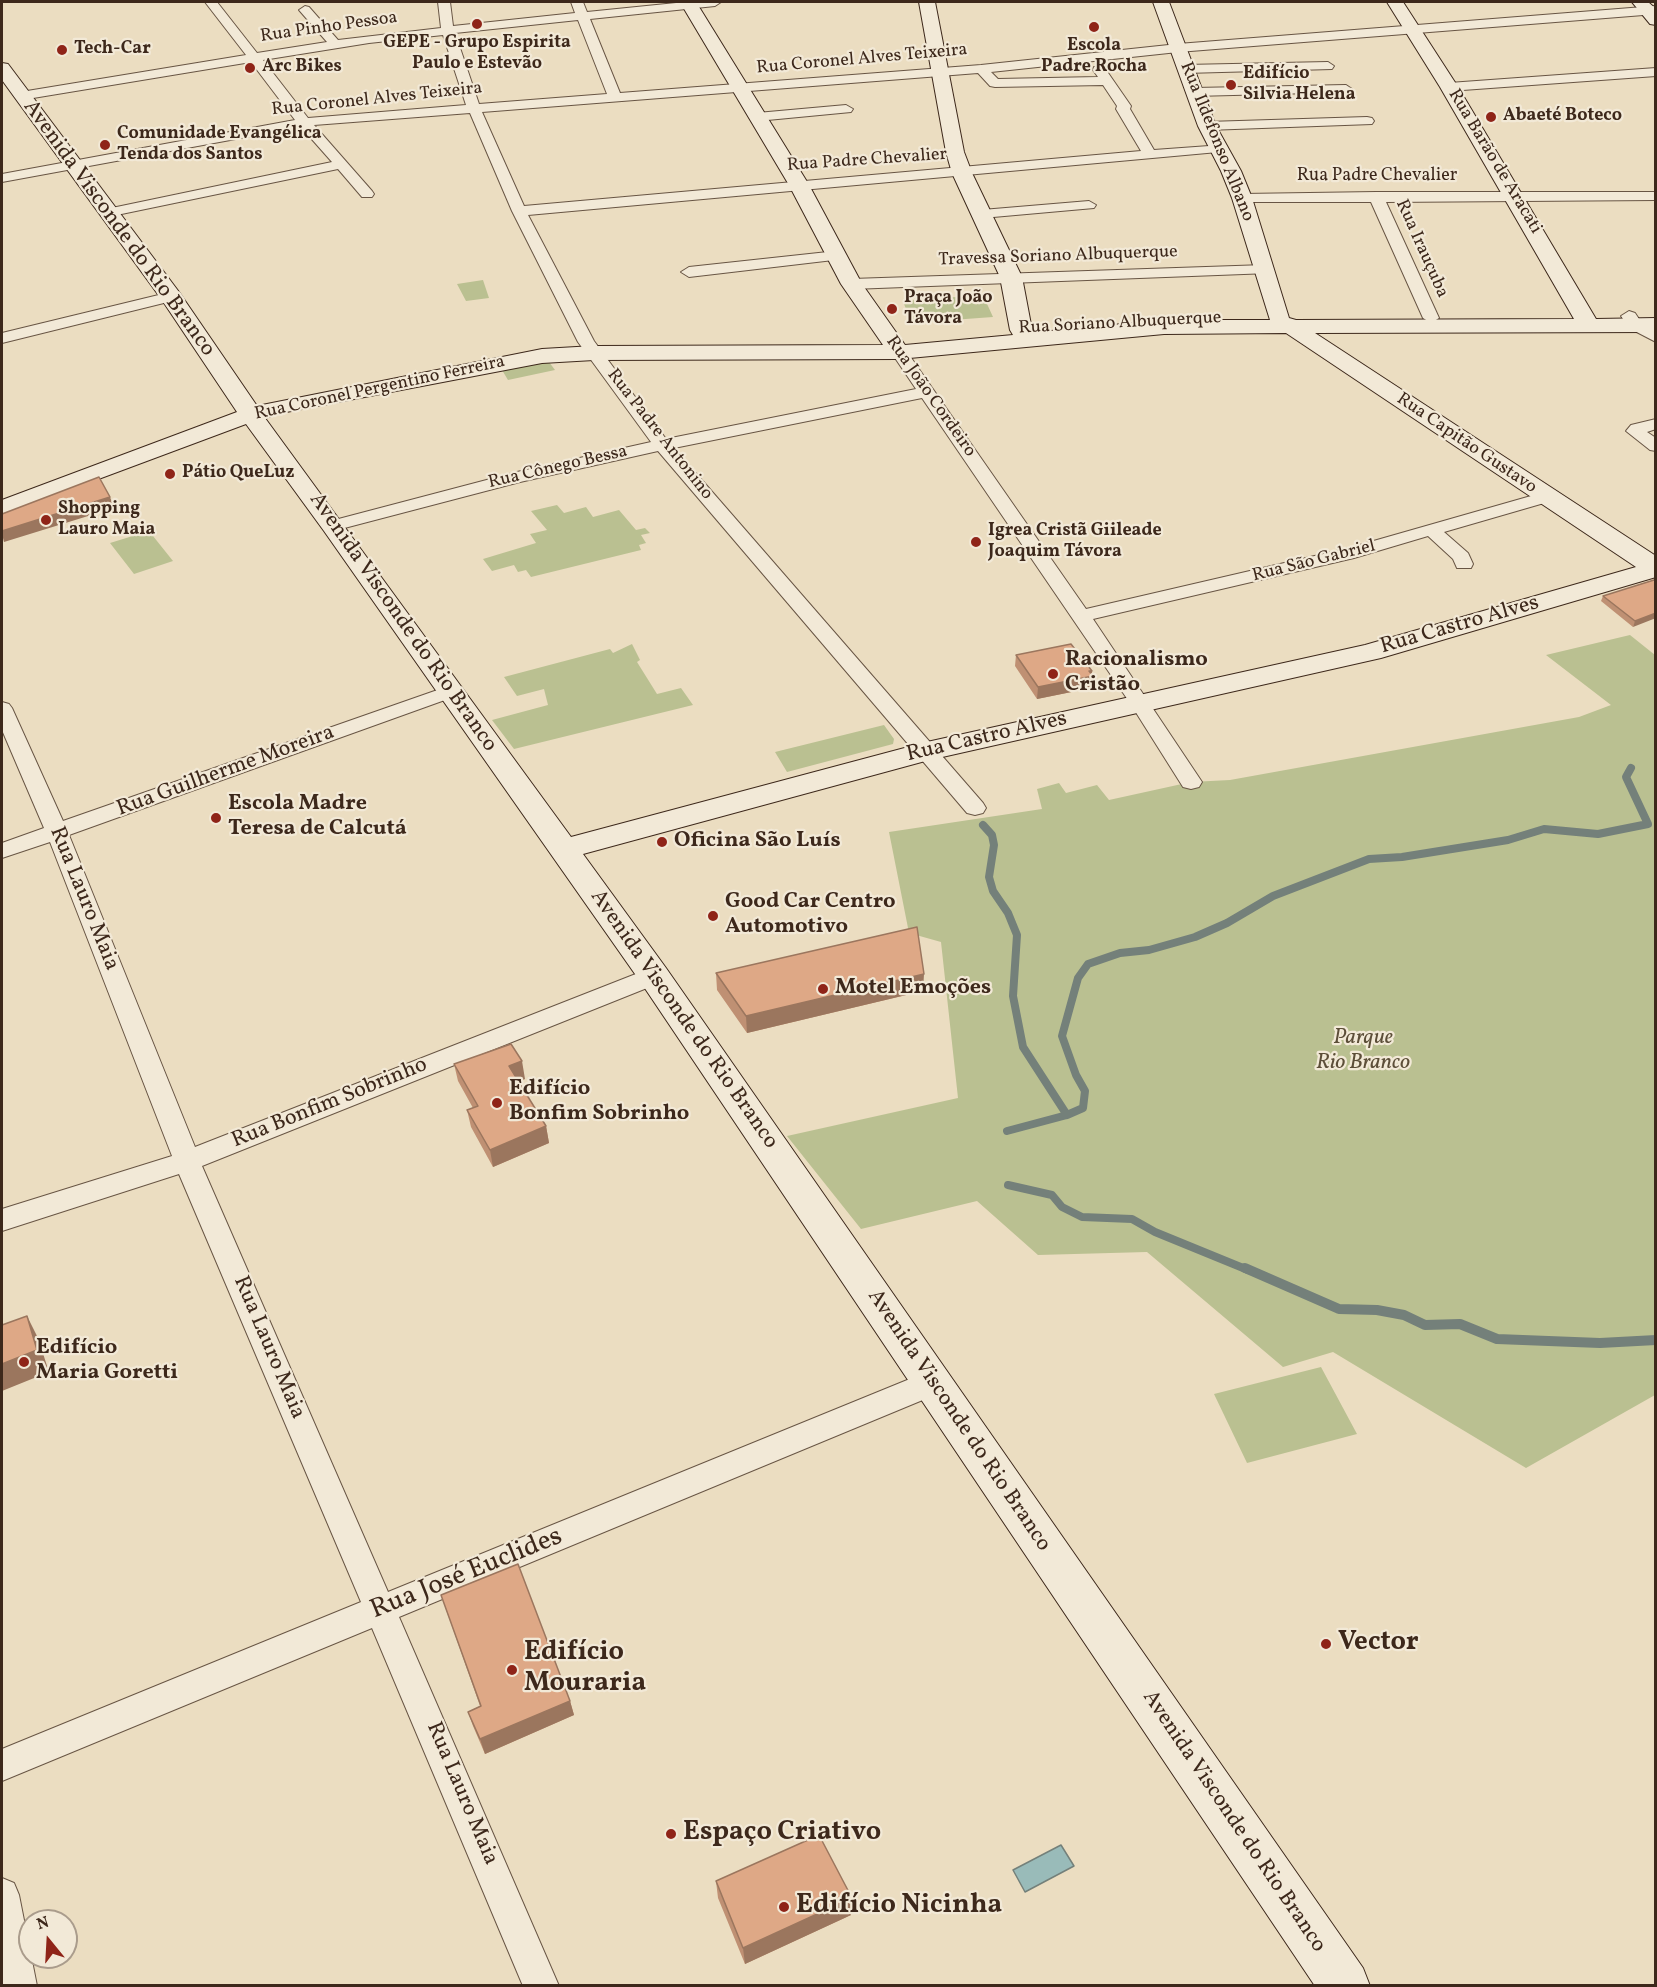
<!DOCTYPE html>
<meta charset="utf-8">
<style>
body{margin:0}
#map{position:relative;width:1657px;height:1987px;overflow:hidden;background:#ebddc1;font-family:Vollkorn,serif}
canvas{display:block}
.frame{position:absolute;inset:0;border:3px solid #3d281b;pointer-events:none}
.north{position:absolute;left:18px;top:1909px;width:60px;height:60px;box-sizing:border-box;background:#f2e9d7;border:2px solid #aa9c8c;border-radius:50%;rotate:342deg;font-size:16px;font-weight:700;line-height:24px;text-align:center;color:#3d281b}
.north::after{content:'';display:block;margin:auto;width:21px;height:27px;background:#8f2418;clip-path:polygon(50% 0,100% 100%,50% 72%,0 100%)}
</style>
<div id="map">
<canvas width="1657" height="1987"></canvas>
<div class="frame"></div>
<div class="north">N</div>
</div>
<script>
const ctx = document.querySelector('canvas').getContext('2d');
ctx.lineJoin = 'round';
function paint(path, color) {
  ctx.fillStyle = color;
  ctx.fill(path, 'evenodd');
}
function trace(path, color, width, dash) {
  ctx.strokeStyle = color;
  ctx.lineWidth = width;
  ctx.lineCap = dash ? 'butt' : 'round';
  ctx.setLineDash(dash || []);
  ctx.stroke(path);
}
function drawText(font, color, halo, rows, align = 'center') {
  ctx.font = font + ' Vollkorn,serif';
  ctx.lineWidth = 4.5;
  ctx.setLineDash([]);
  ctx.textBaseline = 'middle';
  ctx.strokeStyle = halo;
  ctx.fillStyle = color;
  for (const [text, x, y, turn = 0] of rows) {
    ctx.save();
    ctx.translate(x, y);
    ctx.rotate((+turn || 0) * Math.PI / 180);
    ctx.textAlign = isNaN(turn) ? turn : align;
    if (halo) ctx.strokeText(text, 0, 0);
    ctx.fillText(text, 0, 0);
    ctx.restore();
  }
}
paint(new Path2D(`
 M483,280L489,298L466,301L457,284Z
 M983,295L993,317L911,323L903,301Z
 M549,362L555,370L508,380L502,370Z
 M557,505L564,513L586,507L593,517L619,510L636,530L645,528L650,533L641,535L646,543L639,545L641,550L531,577L526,570L518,572L514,565L492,571L483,559L536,543L530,534L547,530L531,511Z
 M149,531L173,561L134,574L110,543Z
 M1630,635L1655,655V1395L1526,1468L1333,1352L1283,1367L1147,1252L1038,1255L977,1201L861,1229L787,1136L958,1098L941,942L909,933L889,832L1042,809L1037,789L1059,783L1066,793L1097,785L1109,800L1191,782L1230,780L1579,717L1611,705L1546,655Z
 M632,644L640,660L637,662L657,694L681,688L693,705L514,749L492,720L548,705L544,689L517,696L504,677L610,649L613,653Z
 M884,725L894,739L893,744L787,772L775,752Z
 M1321,1367L1357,1434L1247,1463L1214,1394Z`), '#bac091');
const water = new Path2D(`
 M1061,1845L1074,1866L1025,1892L1013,1870Z`);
paint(water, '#99bbb9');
trace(water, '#74807a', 1.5);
trace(new Path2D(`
 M983,825L992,835L994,845L989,877L993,891L1008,913L1017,935L1013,996L1023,1047L1067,1115
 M1007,1131L1067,1115L1083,1108L1085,1091L1076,1075L1062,1036L1078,978L1088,964L1120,953L1149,950L1195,937L1227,923L1273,896L1369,859L1402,857L1508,840L1544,829L1598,834L1648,824L1626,777L1631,768
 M1008,1185L1052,1195L1062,1207L1082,1217L1132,1219L1155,1232L1248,1270`), '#74807a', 8);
trace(new Path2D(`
 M1245,1268L1339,1309L1377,1310L1404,1315L1425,1325L1460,1324L1497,1339L1600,1343L1656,1340`), '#74807a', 10);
const street = new Path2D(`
 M205,2H217L257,53L327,42L299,10L305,6L309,7L338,40L441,28L438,2H450L453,26L575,13L571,2H583L587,12L686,2H721L715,6L590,19L620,93L981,65L1178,44L1656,6V14L1178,52L991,72L998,79L1098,77L1093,70L1094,67H1104L1131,106L1130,109L1154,150L1223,145L1225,148L1218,152L528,215L594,341L666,439L916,389L891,352L893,349H905L1086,609L1349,548L1545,492L1551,493L1554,497L1551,501L1444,532L1468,553L1473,564L1471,568H1457L1453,559L1428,536L1354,558L1093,619L1202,782L1199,787L1191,789L1183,787L1130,703L922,398L674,448L983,803L986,808L983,813L975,815L967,813L658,451L520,482L333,531L327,530L324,526L327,522L517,472L651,442L578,342L512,211L470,113L314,125L372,191L374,194L372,197H362L338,169L107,217L100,213L107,209L332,162L301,127L2,182V174L295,120L251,62L21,100L14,96L21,92L246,55ZM578,20L607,94L479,104L455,33ZM443,35L466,105L308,118L263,60L369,43ZM978,73L990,86L995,87L1103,85L1117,106L1116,109L1141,151L524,206L482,112Z
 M1328,62L1334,66L1332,69L1185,73L1179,69L1185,65Z
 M1656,68V76L1449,91L1443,87L1449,83Z
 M1346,85L1352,89L1351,92L1194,96L1187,92L1194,88Z
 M846,105L853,109L851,112L757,121L750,117L757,113Z
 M1367,117L1372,118L1374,121L1372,124L1207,130L1200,126L1207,122Z
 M1376,192H1656V200L1386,202L1439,318L1431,323L1423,318L1371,202H1242L1235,198L1242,194Z
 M1089,201L1096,205L1094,208L982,218L975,214L982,210Z
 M837,251L842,253L845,256L842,259L689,277L681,272L689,267Z
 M1265,265L1270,267L1273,270L1270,273L852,289L844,284L852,279Z
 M171,292L176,294L179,297L176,300L2,343V333Z
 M1629,311L1635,313L1641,322L1656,330V342L1629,328L1621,316Z
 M1656,419V429L1647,432L1656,438V451L1650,450L1626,431L1631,425Z
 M449,686L456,688L459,692L456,696L69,835L195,1147L646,970L654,968L662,970L666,976L662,982L202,1166L388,1592L922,1374L932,1371L942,1374L946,1383L942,1392L399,1617L559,1986H523L372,1628L2,1781V1749L361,1602L179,1174L2,1231V1209L172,1156L50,842L2,858V843L44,828L2,730V702L9,704L12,708L63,821Z
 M2,1878L14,1883L19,1895L37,1986H2Z`);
const secondary = new Path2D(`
 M680,2H696L809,185L862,284L905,345L1013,335L1010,330L1000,277L952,173L946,152L919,2H935L964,152L972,173L1022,277L1032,330L1030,333L1164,320H1270L1232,198L1221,171L1198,126L1153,2H1169L1216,126L1241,171L1252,198L1289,318L1296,320L1574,319L1440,87L1387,2H1403L1458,87L1596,319L1656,318V332L1315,333L1656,556V577L1381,658L929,760L583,854L666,968L1363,1968L1370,1986H1315L642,984L324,531L246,424L2,515V500L237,412L162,300L2,80V63L8,64L179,292L257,406L542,349L594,346L883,345L841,284L789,185ZM1286,333L1636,567L1365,645L927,742L571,837L265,418L281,413L542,363L594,360L899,359L1164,334Z
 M1632,2H1648L1656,9V25L1650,24Z`);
trace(street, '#685544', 2);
trace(secondary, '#3d281b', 2);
paint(street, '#f2e9d7');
paint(secondary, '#f2e9d7');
paint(new Path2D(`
 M1656,581L1633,627L1601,601L1603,596Z
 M1016,655L1092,671V674L1093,676L1091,688L1037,699L1015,666Z
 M716,973L923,991L747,1033L717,990Z
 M454,1064L525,1079L518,1081L546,1126L549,1143L493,1167L471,1127L467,1110L473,1108L458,1081Z
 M441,1595L570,1701L574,1715L485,1754L473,1726L468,1712L480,1706Z
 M716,1881L851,1915L745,1964L718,1898Z`), '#bf9073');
paint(new Path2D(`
 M110,497L114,508L4,542L2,534V531Z
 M1656,613V618L1633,627L1635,621Z
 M1092,671L1091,676H1093L1091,688L1037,699L1038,687Z
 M924,974L923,991L747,1033L746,1016Z
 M522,1061L525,1079L512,1084L509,1066Z
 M546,1126L549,1143L493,1167L490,1150Z
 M27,1316L38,1338L49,1372L2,1391V1364Z
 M570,1701L574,1715L485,1754L480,1739Z
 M852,1898L851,1915L745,1964L743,1948Z`), '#9b765e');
const building = new Path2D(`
 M99,477L110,497L2,531V514Z
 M1654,580L1656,581V613L1635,621L1603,596Z
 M1071,644L1092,671H1089L1093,676L1038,687L1016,655Z
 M917,927L924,974L746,1016L716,973Z
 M511,1044L522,1061L509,1066L546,1126L490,1150L467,1110L478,1106L454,1064Z
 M27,1316L37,1350L2,1364V1325Z
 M518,1564L570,1701L480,1739L468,1712L481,1706L441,1595Z
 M819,1835L852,1898L743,1948L716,1881Z`);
paint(building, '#dea886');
trace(building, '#9b765e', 1.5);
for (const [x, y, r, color] of [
 [477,24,6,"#8f2418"],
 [1094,27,6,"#8f2418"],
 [62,50,6,"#8f2418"],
 [250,68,6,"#8f2418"],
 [1231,85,6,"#8f2418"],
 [1491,117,6,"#8f2418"],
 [105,145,6,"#8f2418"],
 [892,309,6,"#8f2418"],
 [170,474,6,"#8f2418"],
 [46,520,6,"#8f2418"],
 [976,542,6,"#8f2418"],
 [1053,674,6,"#8f2418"],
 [216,818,6,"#8f2418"],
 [662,842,6,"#8f2418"],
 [713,916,6,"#8f2418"],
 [823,989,6,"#8f2418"],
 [497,1103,6,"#8f2418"],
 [24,1362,6,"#8f2418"],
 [1326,1644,6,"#8f2418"],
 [512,1670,6,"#8f2418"],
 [671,1834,6,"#8f2418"],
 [784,1907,6,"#8f2418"]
]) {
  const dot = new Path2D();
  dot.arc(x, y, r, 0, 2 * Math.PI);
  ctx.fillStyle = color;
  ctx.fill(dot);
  trace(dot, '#f2e9d7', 2);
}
drawText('18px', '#3d281b', '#f2e9d7', [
 ["Rua Pinho Pessoa",329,28,-8],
 ["Rua Coronel Alves Teixeira",862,60,-5],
 ["Rua Coronel Alves Teixeira",377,100,-6],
 ["Rua Ildefonso Albano",1216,142,68],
 ["Rua Padre Chevalier",867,161,-4],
 ["Rua Barão de Aracati",1494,162,59],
 ["Rua Padre Chevalier",1377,177],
 ["Rua Irauçuba",1421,249,66],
 ["Travessa Soriano Albuquerque",1058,257,-2],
 ["Rua Soriano Albuquerque",1120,324,-3],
 ["Rua Coronel Pergentino Ferreira",380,389,-12],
 ["Rua João Cordeiro",930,397,55],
 ["Rua Padre Antonino",659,435,52],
 ["Rua Capitão Gustavo",1466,444,34],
 ["Rua Cônego Bessa",558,468,-13],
 ["Rua São Gabriel",1314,562,-14]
]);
drawText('bold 18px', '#3d281b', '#f2e9d7', [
 ["GEPE - Grupo Espirita",477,44,"center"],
 ["Paulo e Estevão",477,65,"center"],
 ["Escola",1094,47,"center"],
 ["Padre Rocha",1094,68,"center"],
 ["Tech-Car",74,50],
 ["Arc Bikes",262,68],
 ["Edifício",1243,75],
 ["Silvia Helena",1243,96],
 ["Abaeté Boteco",1503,117],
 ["Comunidade Evangélica",117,135],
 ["Tenda dos Santos",117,156],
 ["Praça João",904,299],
 ["Távora",904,320],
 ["Pátio QueLuz",182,474],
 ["Shopping",58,510],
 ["Lauro Maia",58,531],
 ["Igrea Cristã Giileade",988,532],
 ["Joaquim Távora",988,553]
], 'left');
drawText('22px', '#3d281b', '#f2e9d7', [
 ["Avenida Visconde do Rio Branco",118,229,54],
 ["Avenida Visconde do Rio Branco",402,623,55],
 ["Rua Castro Alves",1460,626,-16],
 ["Rua Castro Alves",987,738,-13],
 ["Rua Guilherme Moreira",226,772,-20],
 ["Rua Lauro Maia",83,899,68],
 ["Avenida Visconde do Rio Branco",683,1020,55],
 ["Rua Bonfim Sobrinho",330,1104,-22],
 ["Rua Lauro Maia",268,1348,67],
 ["Avenida Visconde do Rio Branco",958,1421,56],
 ["Rua Lauro Maia",461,1794,67],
 ["Avenida Visconde do Rio Branco",1233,1822,56]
]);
drawText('bold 22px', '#3d281b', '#f2e9d7', [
 ["Racionalismo",1065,661],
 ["Cristão",1065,686],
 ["Escola Madre",228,805],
 ["Teresa de Calcutá",228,830],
 ["Oficina São Luís",674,842],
 ["Good Car Centro",725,903],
 ["Automotivo",725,928],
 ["Motel Emoções",835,989],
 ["Edifício",509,1090],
 ["Bonfim Sobrinho",509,1115],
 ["Edifício",36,1349],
 ["Maria Goretti",36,1374]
], 'left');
drawText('italic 22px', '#5c4e38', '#f2e9d7', [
 ["Parque",1363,1039],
 ["Rio Branco",1363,1064]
]);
drawText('27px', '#3d281b', '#f2e9d7', [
 ["Rua José Euclides",467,1575,-22]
]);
drawText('bold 27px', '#3d281b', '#f2e9d7', [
 ["Vector",1338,1644],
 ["Edifício",524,1654],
 ["Mouraria",524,1685],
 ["Espaço Criativo",683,1834],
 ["Edifício Nicinha",796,1907]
], 'left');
</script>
